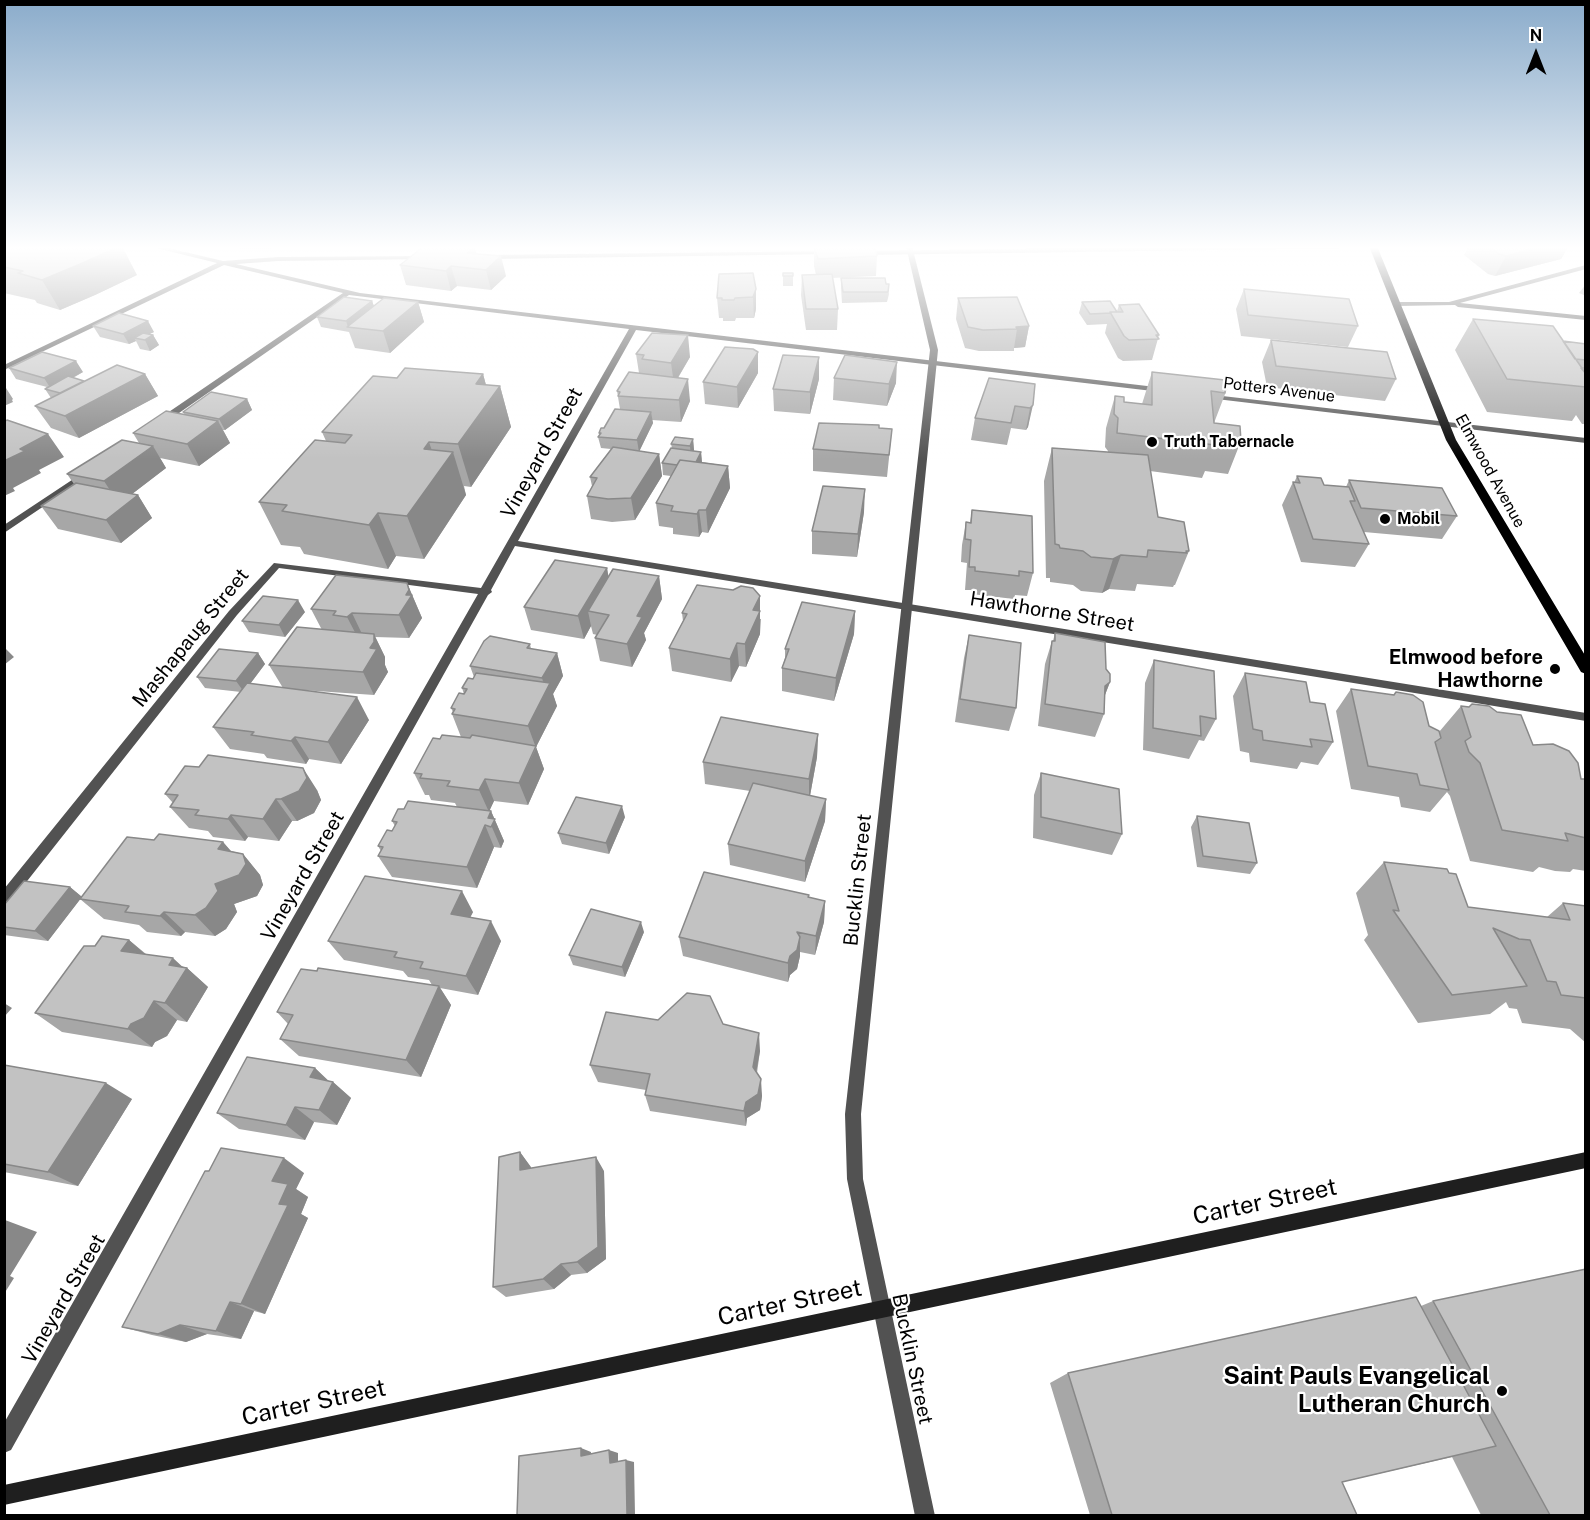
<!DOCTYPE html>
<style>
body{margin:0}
#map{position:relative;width:1590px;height:1520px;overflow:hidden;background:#fff;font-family:"Public Sans",sans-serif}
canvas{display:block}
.frame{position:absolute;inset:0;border:6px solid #000;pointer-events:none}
.north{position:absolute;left:1506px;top:24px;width:60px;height:60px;-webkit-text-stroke:4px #fff;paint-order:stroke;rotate:0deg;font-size:16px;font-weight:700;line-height:24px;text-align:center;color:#000}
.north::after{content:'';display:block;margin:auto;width:21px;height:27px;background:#000;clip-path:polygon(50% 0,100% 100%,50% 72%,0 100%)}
</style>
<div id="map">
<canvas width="1590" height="1520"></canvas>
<div class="frame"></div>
<div class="north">N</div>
</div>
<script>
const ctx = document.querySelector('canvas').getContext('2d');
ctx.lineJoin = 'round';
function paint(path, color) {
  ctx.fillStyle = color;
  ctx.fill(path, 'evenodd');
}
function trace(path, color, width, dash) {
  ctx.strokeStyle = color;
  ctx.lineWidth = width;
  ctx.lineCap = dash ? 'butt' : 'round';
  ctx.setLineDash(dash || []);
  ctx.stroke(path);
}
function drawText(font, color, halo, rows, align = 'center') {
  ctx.font = font + ' "Public Sans",sans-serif';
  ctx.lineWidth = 4.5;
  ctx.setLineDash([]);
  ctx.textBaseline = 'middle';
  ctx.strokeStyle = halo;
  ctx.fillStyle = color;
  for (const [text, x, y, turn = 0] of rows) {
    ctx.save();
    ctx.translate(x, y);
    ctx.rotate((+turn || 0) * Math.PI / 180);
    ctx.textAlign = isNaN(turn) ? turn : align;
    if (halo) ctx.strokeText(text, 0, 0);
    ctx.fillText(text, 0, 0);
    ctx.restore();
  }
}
paint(new Path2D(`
 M148,246H160L223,261L278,257L425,256L427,257V259L278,261L236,264L360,293L1164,388L1165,390L1161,392L636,330L518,541L1586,713V721L515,546L491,590L492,592L488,595L11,1450L4,1453V1423L478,594L279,568L237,615L9,904L4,906V889L229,611L274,563L481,588L629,329L349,295L166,422H160V418L343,293L224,265L4,370V365L217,263Z
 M1211,246H1368L1365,248L862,255L859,253L862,251Z
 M830,251L832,252V254L487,259L484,257L487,255Z
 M1586,265V269L1460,303L1586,316V320L1458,307L1455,305L1397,306L1394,304L1397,302H1449Z
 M1205,394L1586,438V443L1208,398H1205Z
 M87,470L90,471V475L4,533V525Z`), '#525252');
paint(new Path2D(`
 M906,246H912L938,350L861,1114L863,1179L935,1516H915L847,1179L845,1114L930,350Z`), '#525252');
paint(new Path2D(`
 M1586,1152V1168L4,1505V1485Z`), '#1f1f1f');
paint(new Path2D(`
 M1369,246H1377L1456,440L1586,657V674L1581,672L1446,440Z`), '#000');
paint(new Path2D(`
 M239,246H274L272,249H240Z
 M1469,246H1569L1561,259L1495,276L1488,274L1464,255Z
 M814,247L877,256L876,276L832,278L838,309L837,330H806L801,295L802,275H816L814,266Z
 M476,254L506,276L491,290L457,286L451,291L406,285L400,265Z
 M4,267L137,275L95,295L60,310L37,303L35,300L4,293Z
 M783,273H793V286H783Z
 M841,278H885L889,294L887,302L842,303L841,288Z
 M1586,284V296L1579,293Z
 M756,289V309L754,318H736L735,321H723V318H719L717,298Z
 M1244,289L1358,326L1348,347L1241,336L1236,309Z
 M958,298L1029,326L1025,347L1014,348V351H979L965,348L956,319Z
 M372,301L374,306L418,302L424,322L390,353L355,348L349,332L321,327L317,317Z
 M1082,302L1117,311L1119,305L1159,335L1152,360L1123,361L1118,358L1105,333L1107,324L1087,325L1079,313Z
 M1473,319L1563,341L1586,344V424H1582L1576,415L1572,421L1487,412L1455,350Z
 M93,326L154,332L149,334L153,335L159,345L150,351L140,349L136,341L129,344L100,337Z
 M1271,340L1396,379L1385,401L1267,387L1262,362Z
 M758,352V373L738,408L705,404L703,382Z
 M636,354L690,357L678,378L690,401L681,422L652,420L653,423L639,451L659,454L662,476L635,520L612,522L591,519L587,496L592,486L590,477L611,449L601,448L598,437L599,436V433L604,428L620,409L617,391L639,373Z
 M9,368L83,372L73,378L84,381L145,374L158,396L79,438L51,428L35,406L51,398L45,389L47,387L16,379Z
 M1152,372L1227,389L1214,423L1241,441L1228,474L1205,471L1202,478L1150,471L1158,517L1189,551L1175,585H1174L1173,587L1137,584L1135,591L1109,589L1102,593L1081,591L1073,585L1050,582V578H1046L1044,481L1052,448L1108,452V451L1105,447L1106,428L1115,396L1124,402L1142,404Z
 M483,374L486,385L500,386L511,427L471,487L464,486L466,495L424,559L396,556L388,569L304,554L300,547L281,545L259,502L326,441L322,432L397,378Z
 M834,378L896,383L887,406L833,400Z
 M819,379L810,414L774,411L773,389Z
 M1035,384L1028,427L1026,430L1011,428L1007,445L971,440L975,418Z
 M247,399L252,410L225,430H223L230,443L199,466L160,458L166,468L132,494L138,495L152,518L121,543L58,529L41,506L74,484L67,474L139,443L133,433L184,414L183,412Z
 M879,428L892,429L887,477L813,471V449Z
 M693,439L694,451L701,452L702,462L728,466L730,488L708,533L702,532L699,537L673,534V528L659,526L656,503L671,476L663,475L662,463L672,448L671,444Z
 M1297,476L1324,485L1346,487L1349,480L1457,516L1442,539L1364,532L1369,544L1355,567L1301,562L1282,505L1293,482L1294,483Z
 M972,510L1033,573L1027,596L1015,595L1014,599L971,594V590H965L967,563L961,562L962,545L966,522L970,523Z
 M864,512L857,557L812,554V531Z
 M607,568L608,577L659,576L662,599L644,633L646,640L632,667L600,661L595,638L597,635L593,634L591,626L584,639L531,630L524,607Z
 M407,583L422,618L409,638L375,637L385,657V665L388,672L374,695L288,689L369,720L341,764L309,759L306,764L267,758L264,754L230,749L213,727L241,692L205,688L197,677L258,653L265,664L250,684L283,688L269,665L322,630L311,609Z
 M855,611L854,634L834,701L782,691V668L785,658V649Z
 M305,612L285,637L249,632L242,621Z
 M682,613L761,619L760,634L746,667L739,666L731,682L672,671L669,648L683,621Z
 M1055,633L1106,669L1110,682L1105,695L1104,714L1095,737L1038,726L1045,664L1052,641H1053Z
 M969,635L1016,708L1009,731L955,722L964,658Z
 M530,644L531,649L557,653L563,676L553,694L557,706L536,747L544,769L528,805L494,801L489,810L491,811L504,841L501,848L494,847L477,888L392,877L378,856L381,851L378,846L392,831L395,826L392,821L457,807L455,803L431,800L429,795H425L414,773L440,739L461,737L452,714L453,712L451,708L464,694L462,688L474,677L470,666Z
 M1154,660L1216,719L1204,741L1199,740L1189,759L1143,750L1145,683Z
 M1245,673L1310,702L1333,742L1318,765L1301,762L1297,769L1250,762L1249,753L1240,751L1233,696Z
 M1351,689L1429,726L1439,732L1461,706L1533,745L1581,779H1586V871L1573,869L1570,872L1555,871L1539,867L1533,872L1470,861L1450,796L1447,792L1430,812L1401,807L1399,797L1351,789L1336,711Z
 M818,734L817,757L810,796L826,799L825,821L805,882L730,865L728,844L750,791L705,784L703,762Z
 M1041,773L1122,834L1112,855L1033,838L1034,795Z
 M317,790L321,800L314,813L297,821H292L279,841L248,837L245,841L213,837L208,831L189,828L170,807L173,803L165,794Z
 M1197,816L1257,863L1250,874L1197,867L1191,827Z
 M625,817L609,854L562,844L558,833Z
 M154,840L223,842L231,851L243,854L260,875L263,885L257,896L234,904L237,912L226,929L215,936L185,932L181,936L147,932L139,925L104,919L80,899L48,941L4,935V905L70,887L82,897Z
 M1384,862L1468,907L1547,917L1563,903L1586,906V1043L1570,1029L1522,1023L1517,1009L1509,1008L1506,1002L1490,1014L1418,1023L1364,940L1368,935L1356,893Z
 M809,895V898L825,901L824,922L815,955L800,952V956L797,969L790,975L788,982L683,956L679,937Z
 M473,912L470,917L501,941L478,995L440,988L451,1005L421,1077L299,1056L280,1039L288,1024L277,1012L432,985L429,980L408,977L403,971L344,960L328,941Z
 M644,932L625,977L573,965L569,955Z
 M129,940L146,954L187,968L208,987L187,1022L177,1020L167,1036L155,1042L152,1047L62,1032L35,1013L95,946Z
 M658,1020L723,1024L760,1051L757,1073L762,1096L760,1110L747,1118L746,1126L650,1111L645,1095L646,1090L598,1082L590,1065Z
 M4,1065L132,1099L78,1186L4,1172Z
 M315,1068L328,1081L333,1082L351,1098L337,1125L314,1122L305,1140L239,1129L217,1113Z
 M520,1152L531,1168L604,1171L606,1259L587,1273L571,1275L554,1289L506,1297L493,1287Z
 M209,1171L304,1173L296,1189L308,1197L301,1214L308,1218L265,1314L254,1311L241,1339L207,1334L186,1342L152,1335L122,1327Z
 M1433,1301L1586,1515H1481L1452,1457L1342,1482L1357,1515H1090L1050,1383L1068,1373L1421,1306Z`), '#a7a7a7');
paint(new Path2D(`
 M122,246L137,275L95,295L60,310L42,280Z
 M1544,246H1569L1561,259L1495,276L1506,256Z
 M475,247L479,266L467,253Z
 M501,256L506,276L491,290L486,270Z
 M451,266L457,286L451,291L446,271Z
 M756,289V309L754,318L753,297Z
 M372,301L376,312L348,327L346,321Z
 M418,302L424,322L390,353L383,331Z
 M148,321L154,332L139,339L134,338L136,341L129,344L123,334Z
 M1029,326L1025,347L1014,348L1017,329L1016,327Z
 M153,335L159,345L150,351L145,340Z
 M688,335L690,357L674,384L671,363Z
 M758,352V373L738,408L737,387Z
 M819,357V379L810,414V392Z
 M76,361L83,372L51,389L44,378Z
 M897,362L896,383L887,406L889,384Z
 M145,374L158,396L79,438L65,416Z
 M483,374L490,400L500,386L511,427L471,487L458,444L476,384Z
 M688,379L690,401L681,422L679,400Z
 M6,388L13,399L12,400L13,402L4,406V389Z
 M247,399L252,410L225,430L219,419Z
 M1033,405L1028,427L1026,430L1030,408Z
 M651,412L653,423L639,452L637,440Z
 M218,421L230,443L199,466L187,444Z
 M48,434L64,457L39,470L41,473L13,488L15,491L4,496V461L20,449Z
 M693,439L694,450L691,457L690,446Z
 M429,442L439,471L453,452L466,495L424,559L407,516L424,449Z
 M153,446L166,468L119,504L104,481Z
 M701,452L702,464L692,468Z
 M659,454L662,476L635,520L631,498Z
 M728,466L730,488L708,533L706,510Z
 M865,489L864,512L857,557L858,534Z
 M138,495L152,518L121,543L106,520Z
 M699,510L702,532L699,537L697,514Z
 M378,513L396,556L388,569L369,525Z
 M1121,555L1109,589L1102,593L1113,559Z
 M607,568L611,591L588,611L591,626L584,639L578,616Z
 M659,576L662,599L644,633L646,640L632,667L627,644L637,616Z
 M407,583L422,618L409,638L399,615L406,595Z
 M760,596V634L746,667L745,644L753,610Z
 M298,600L305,612L285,637L279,625Z
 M855,611L854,634L834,701L836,678Z
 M352,613L363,636L359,640L347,617Z
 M374,634L385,657V665L388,672L374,695L363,672Z
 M737,643L739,666L731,682L730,659Z
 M4,647L14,657L4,665Z
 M258,653L265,664L244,692L236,681Z
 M557,653L563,676L553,694L557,706L536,747L544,769L528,805L519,783L536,748L528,726L546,691L542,678Z
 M1110,682L1101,705L1105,686Z
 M357,697L369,720L341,764L328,742Z
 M818,734L817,757L809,801V779Z
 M295,737L309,759L306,764L291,741Z
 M303,768L317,790L321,800L314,813L297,821L281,799Z
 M485,779L494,801L489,812L479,790Z
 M276,799L292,821L279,841L263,819Z
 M826,799L825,821L805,882V861Z
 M622,806L625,817L609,854L606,843Z
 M491,811L504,841L501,848L488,818Z
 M231,815L248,837L245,841L228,819Z
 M485,825L494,847L477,888L467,867Z
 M223,842L241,863L218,849Z
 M243,854L260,875L263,885L257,896L234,904L237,912L226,929L215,936L195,915L215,884Z
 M70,887L82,897L48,941L35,931Z
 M462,891L473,912L462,934L451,914Z
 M825,901L824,922L815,955L816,936Z
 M164,912L185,932L181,936L160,916Z
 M491,921L501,941L478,995L466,976Z
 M641,922L644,932L625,977L622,967Z
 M800,937V956L797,969L790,975L788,982V963L790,956Z
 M129,940L152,960L121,951Z
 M173,958L186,970L187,968L208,987L187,1022L165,1003L169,965Z
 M439,986L451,1005L421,1077L406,1060Z
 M154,1001L177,1020L167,1036L155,1042L152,1047L128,1029L131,1024Z
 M4,1003L12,1008L4,1017Z
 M759,1033L760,1051L754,1084L753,1067Z
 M315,1068L332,1084L333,1082L351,1098L337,1125L319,1110L310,1077Z
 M761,1079L762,1096L760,1110L747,1118L746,1126L744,1111L746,1102Z
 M106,1083L132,1099L78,1186L48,1172Z
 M295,1107L314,1122L305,1140L286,1125Z
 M520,1152L531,1167V1184L520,1170Z
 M596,1157L604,1171L606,1259L587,1273L577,1262Z
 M284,1158L304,1173L296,1189L308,1197L301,1214L308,1218L265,1314L241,1304L279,1204L272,1181Z
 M5,1220L37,1232L10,1276L14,1278L4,1294Z
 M561,1264L571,1275L554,1289L543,1279Z
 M230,1302L254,1311L241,1339L216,1331Z
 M180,1325L207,1334L186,1342L158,1334Z
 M581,1448L591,1452V1459L581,1456Z
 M609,1450L618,1453V1466L610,1463Z
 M626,1460L634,1462L635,1515H627Z`), '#888');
const building = new Path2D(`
 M4,246H121L78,265L42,280L18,273L23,271L4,267Z
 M822,246H875L877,256L818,259L814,247Z
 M1488,246H1544L1506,256L1499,254Z
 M423,247H475L467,253L501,256L486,270L451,266L446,271L400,265Z
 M753,273L756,289L753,297L735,298L734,300H722V298H717L719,274Z
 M783,273H793V276H783Z
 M832,274L838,309H806L802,275Z
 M841,278H885L886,284H889L888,292H843Z
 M1244,289L1349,299L1358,326L1248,315Z
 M344,297L372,301L346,321L317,317Z
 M1017,297L1029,326L1016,327L1017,329L983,330L968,327L958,298Z
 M384,298L418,302L383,331L347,327Z
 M1110,301L1117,312H1110L1111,313L1090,314L1082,302Z
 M1139,304L1159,335H1156L1159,339L1129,340L1124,336L1110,312H1123L1119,305Z
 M119,313L148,321L123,334L93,326Z
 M1473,319L1553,326L1586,374V387L1507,379Z
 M143,333L153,335L145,340L134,338Z
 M652,333L688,335L671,363L642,359L644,355L636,354Z
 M1271,340L1387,352L1396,379L1276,366Z
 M1563,341L1586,344V360L1575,359Z
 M725,347L753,349L758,352L737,387L703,382Z
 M42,352L76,361L44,378L9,368Z
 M783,355L819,357L810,392L773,389Z
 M845,355L897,362L889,384L834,378Z
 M117,365L145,374L65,416L35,406Z
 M405,368L483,374L476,384L500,386L458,444L429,442L424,449L453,452L407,516L378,513L369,525L282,511L287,505L259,502L315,440L345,443L352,435L322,432L373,376L397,378Z
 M1581,368H1586V374Z
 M629,372L688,379L679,400L618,396L620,392L617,391Z
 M1152,372L1225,380L1227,389L1225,388V393L1211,391L1214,423L1240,426L1241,441L1214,438L1215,445L1117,433L1118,418L1114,414L1115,396L1124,397V402L1152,405Z
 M68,376L84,381L60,393L45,389Z
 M989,378L1035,384L1033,405L1030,408L1015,406L1011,423L975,418Z
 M211,392L247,399L219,419L183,412Z
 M615,409L651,412L637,440L598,437L601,433H599L601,428H604Z
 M166,411L218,421L187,444L133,433Z
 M7,420L48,434L20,449L25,451L4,461V422Z
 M819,423L879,425V428L892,429L889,455L813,449Z
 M675,437L693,439L690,446L671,444Z
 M122,440L153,446L104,481L67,474Z
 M613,447L659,454L631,498L608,499L587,496L597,478L590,477Z
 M671,448L701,452L696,462L680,460L677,465L662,463Z
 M1052,448L1148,455L1158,517L1184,522L1189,551H1186L1187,553L1148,550L1147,557L1121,555L1113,559L1091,557L1083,551L1060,548L1059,545L1055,544Z
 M680,460L728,466L706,510H699L697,514L671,511L673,506L656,503Z
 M1297,476L1321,478L1324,485L1349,487L1355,501H1350L1369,544L1313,539L1293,482L1300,483Z
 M1349,480L1442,488L1457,516L1361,508Z
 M76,483L138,495L106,520L41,506Z
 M823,486L865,489L858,534L812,531Z
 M972,510L1032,516L1033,573L1019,571V576L975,571V567H969L971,540L965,539L966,522L971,523Z
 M555,560L607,568L578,616L524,607Z
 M613,569L659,576L637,616L642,617L627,644L595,638L609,615L588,611Z
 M336,575L407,583L409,590L406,595H412L399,615L352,613L347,617L333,615L336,611L311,609Z
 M697,585L733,590L741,586L753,588L760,596L753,610L760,611L745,644L737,643L730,659L669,648L687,614L682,613Z
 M263,596L298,600L279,625L242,621Z
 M802,602L855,611L836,678L782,668L789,649H785Z
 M297,627L374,634V642L370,648L377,649L363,672L269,665Z
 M1055,633L1105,642L1106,669L1110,674V682L1105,686L1104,714L1045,704L1052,641H1055Z
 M969,635L1021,643L1016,708L960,699Z
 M490,636L530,644L527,648L557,653L542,678L470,666L484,641Z
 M219,649L258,653L236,681L197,677Z
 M1154,660L1214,671L1216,719L1200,716L1201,736L1153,728Z
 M476,673L550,683L528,726L452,714L455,709L451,708L459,693L464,694L467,689L462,688L468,678L473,679Z
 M1245,673L1306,682L1310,702L1325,704L1333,742L1310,739L1312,747L1263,740L1262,731L1253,729Z
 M247,683L357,697L328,742L295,737L291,741L251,735L254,732L213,727Z
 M1351,689L1394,695L1396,692L1413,695L1423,702L1429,726L1439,731L1441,738L1435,742L1449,790L1420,785L1417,774L1368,766Z
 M1472,704L1489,706L1497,712L1521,715L1533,745L1553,744L1569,751L1578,763L1581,779H1586V838L1565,833L1568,841L1502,830L1480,763L1469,752L1465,741L1471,737L1461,706L1469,707Z
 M721,717L818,734L809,779L703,762Z
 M442,735L470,738L472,735L536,746L519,783L485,779L479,790L447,786L450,781L420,778L422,774L414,773L433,738L440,739Z
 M208,755L303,768L307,778L299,791L281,799H276L263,819L231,815L228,819L195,815L199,810L170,807L178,795L165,794L185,766L199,767Z
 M1041,773L1119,789L1122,834L1041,817Z
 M753,783L826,799L805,861L728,844Z
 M576,797L622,806L606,843L558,833Z
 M408,801L491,811L488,818L495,819L491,827L485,825L467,867L378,856L383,847L378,846L387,830L392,831L397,822L392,821L398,809H404Z
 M1197,816L1249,823L1257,863L1203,856Z
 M159,834L223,842L218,849L243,854L246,864L239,875L215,884L218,891L206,908L195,915L164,912L160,916L125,912L129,906L80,899L127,837L154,840Z
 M1384,862L1447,869L1449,873L1456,874L1468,907L1570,920L1563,903L1586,906V998L1561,995L1556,982L1547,981L1530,940L1519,939L1493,928L1527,986L1452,995L1393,910L1399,911Z
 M704,872L809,895L808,897L825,901L816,936L797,932L800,937L797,950L790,956L788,963L679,937Z
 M365,876L462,891L451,914L491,921L466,976L420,968L423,962L394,957L397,952L328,941Z
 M24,881L70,887L35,931L4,927V905Z
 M591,909L641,922L622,967L569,955Z
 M102,936L129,940L121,951L173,958L169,965L187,968L165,1003L154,1001L144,1018L131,1024L128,1029L35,1013L84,946H95Z
 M318,968L439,986L406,1060L280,1039L293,1015L277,1012L301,969L317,971Z
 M687,993L710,996L723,1024L759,1033L753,1067L761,1079L758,1094L746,1102L744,1111L645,1095L650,1074L590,1065L606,1012L658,1020Z
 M247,1057L315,1068L310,1077L333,1082L319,1110L295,1107L286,1125L217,1113Z
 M4,1065L106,1083L48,1172L4,1164Z
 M221,1148L284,1158L272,1181L288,1184L279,1204L288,1205L241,1304L230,1302L216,1331L180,1325L158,1334L122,1327L205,1171H209Z
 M520,1152V1170L596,1157L598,1247L577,1262L561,1264L543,1279L493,1287L499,1157Z
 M1586,1269V1515H1550L1433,1301Z
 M1416,1297L1496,1446L1342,1482L1357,1515H1112L1068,1373Z
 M581,1448V1456L609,1450L610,1463L626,1460L627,1515H517L519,1456Z`);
paint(building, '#c2c2c2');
trace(building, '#888', 1.5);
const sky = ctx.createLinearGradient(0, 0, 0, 459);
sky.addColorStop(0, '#8baccb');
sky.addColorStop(0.54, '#fff');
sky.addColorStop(1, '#ffffff00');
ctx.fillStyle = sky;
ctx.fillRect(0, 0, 1590, 459);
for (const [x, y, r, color] of [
 [1152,442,6,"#000"],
 [1385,519,6,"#000"],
 [1555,669,6,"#000"],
 [1502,1391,6,"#000"]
]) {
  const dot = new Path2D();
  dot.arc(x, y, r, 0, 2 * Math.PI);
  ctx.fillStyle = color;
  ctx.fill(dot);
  trace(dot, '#fff', 2);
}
drawText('16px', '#000', '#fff', [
 ["Potters Avenue",1279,390,7],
 ["Elmwood Avenue",1490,471,61]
]);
drawText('bold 16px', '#000', '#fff', [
 ["Truth Tabernacle",1164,442],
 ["Mobil",1397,519]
], 'left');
drawText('20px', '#000', '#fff', [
 ["Vineyard Street",542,453,-61],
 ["Hawthorne Street",1052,612,9],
 ["Mashapaug Street",191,638,-51],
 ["Vineyard Street",303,876,-60],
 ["Bucklin Street",858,880,-84],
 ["Vineyard Street",64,1299,-60],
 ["Bucklin Street",912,1359,78]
]);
drawText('bold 20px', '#000', '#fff', [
 ["Elmwood before",1543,658],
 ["Hawthorne",1543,681]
], 'right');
drawText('24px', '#000', '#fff', [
 ["Carter Street",1265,1202,-12],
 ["Carter Street",790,1303,-12],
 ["Carter Street",314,1403,-12]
]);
drawText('bold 24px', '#000', '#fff', [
 ["Saint Pauls Evangelical",1490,1377],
 ["Lutheran Church",1490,1405]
], 'right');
</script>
